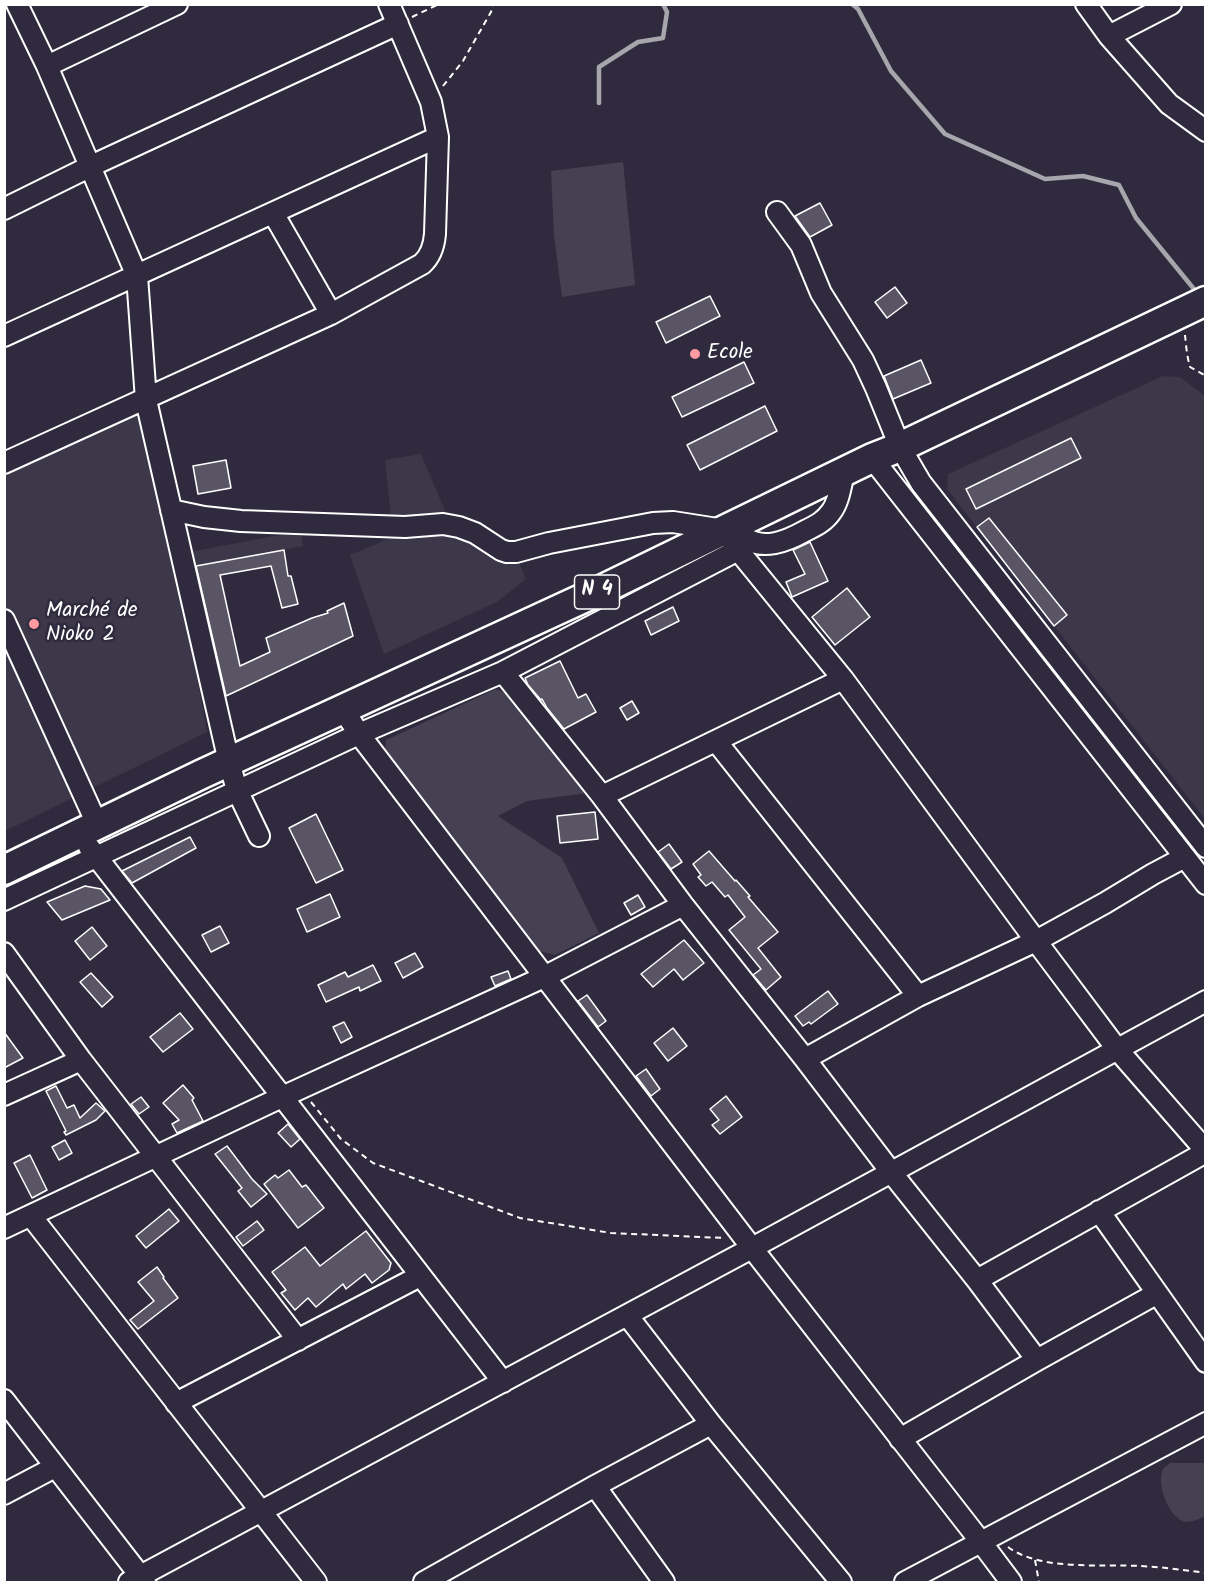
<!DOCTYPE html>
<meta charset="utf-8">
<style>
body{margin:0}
#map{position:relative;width:1210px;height:1587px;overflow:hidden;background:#2f2a3d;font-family:Kalam,sans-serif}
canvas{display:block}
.frame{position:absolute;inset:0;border:6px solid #fff;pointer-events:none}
</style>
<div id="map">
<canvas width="1210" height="1587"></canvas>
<div class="frame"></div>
</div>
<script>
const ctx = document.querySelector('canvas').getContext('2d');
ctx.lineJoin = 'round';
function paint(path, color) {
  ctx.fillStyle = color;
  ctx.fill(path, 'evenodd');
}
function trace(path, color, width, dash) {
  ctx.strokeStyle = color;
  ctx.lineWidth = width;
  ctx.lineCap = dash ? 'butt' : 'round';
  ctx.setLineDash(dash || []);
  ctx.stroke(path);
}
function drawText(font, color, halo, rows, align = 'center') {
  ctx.font = font + ' Kalam,sans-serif';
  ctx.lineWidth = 5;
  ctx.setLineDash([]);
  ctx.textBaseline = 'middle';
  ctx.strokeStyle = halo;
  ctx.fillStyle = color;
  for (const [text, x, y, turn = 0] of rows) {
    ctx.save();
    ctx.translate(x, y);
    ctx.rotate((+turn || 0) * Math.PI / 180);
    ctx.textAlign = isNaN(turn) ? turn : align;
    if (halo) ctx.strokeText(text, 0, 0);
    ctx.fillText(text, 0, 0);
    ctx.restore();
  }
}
paint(new Path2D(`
 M1163,376L1180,377L1205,396V819L947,489L948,474Z
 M147,394L207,732L5,831V462Z
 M421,454L454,532L476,535L519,562L526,579L497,602L384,654L350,555L393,537L385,460Z
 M301,531L303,546L193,567L189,552Z`), '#3c3749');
paint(new Path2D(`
 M623,162L635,285L562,297L554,235L551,171Z
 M496,689L508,694L587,793L527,801L498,816L562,858L599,933L555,955L539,951L385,753L386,740Z
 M1170,1463H1205V1516C1199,1519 1189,1524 1182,1521C1168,1514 1156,1484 1163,1469C1165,1467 1168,1465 1170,1463Z`), '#464152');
trace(new Path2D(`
 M852,4L858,9L891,71L945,134L1045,179L1083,176L1119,185L1136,218L1198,294
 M599,103V67L638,42L663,38L667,12L663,4`), '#a7a6ad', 4.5);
const building = new Path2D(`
 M820,203L832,225L810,237L795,216Z
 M895,287L907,303L887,318L875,302Z
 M710,296L720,316L666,343L656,322Z
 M921,360L931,383L893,399L884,376Z
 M744,362L754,383L682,417L672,397Z
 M765,406L777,431L700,470L687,445Z
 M1071,438L1081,458L976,509L966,489Z
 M226,460L231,488L198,494L193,466Z
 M989,518L1067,615L1054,626L977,527Z
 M810,542L828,581L792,597L786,582L805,574L793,550Z
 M284,550L288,576H291L298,604L282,608L271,566L220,575L240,666L270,652L266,638L312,618L328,613L327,611L344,603L353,636L226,696L196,566Z
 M847,588L870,617L835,645L812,617Z
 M673,607L679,621L651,635L645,621Z
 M560,661L578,698L586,694L596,712L564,729L547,708L542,699L541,700L528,685L525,678Z
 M632,701L639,713L627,720L620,708Z
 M595,812L598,839L560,843L557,816Z
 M316,814L343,870L316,883L289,828Z
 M190,837L196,848L132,883L122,871Z
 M669,844L682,862L671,869L658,852Z
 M709,851L735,881L736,880L750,896L748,897L778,932L758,948L781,977L766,990L753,975L761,969L729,930L745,917L728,895L725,897L712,882L706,886L698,877L701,875L693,864Z
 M85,886L101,889L110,900L62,920L47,902Z
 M330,894L340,917L307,932L297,909Z
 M638,895L645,907L631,915L624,903Z
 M220,926L229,943L211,952L202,935Z
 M92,927L107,946L90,960L75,941Z
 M684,940L704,963L683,980L674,969L653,987L641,974Z
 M415,953L423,967L403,978L395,963Z
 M373,965L381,981L360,991L359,987L326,1002L318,985L345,972L348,977Z
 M508,971L511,979L495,986L491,977Z
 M91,973L113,997L102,1007L80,982Z
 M828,991L838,1004L811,1024L809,1022L803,1026L795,1016Z
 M587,995L606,1021L598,1027L578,1001Z
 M180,1013L193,1029L163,1052L150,1037Z
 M344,1022L352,1037L341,1043L333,1027Z
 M673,1028L687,1046L668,1061L654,1043Z
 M4,1032L23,1058L4,1068Z
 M646,1069L660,1089L651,1096L636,1076Z
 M183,1085L194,1098L192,1100L203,1121L177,1133L172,1124L179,1120L163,1103Z
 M56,1086L67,1108L74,1105L80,1118L96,1103L105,1111L96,1120L66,1135L64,1132L66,1131L46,1091Z
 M726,1096L742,1117L720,1134L712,1125L719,1120L710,1109Z
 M141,1097L149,1107L139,1114L131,1104Z
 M288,1124L300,1139L291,1147L278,1133Z
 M65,1140L72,1153L59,1160L52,1147Z
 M227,1146L252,1179L267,1194L251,1207L238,1191L242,1188L215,1154Z
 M30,1155L47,1190L32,1198L14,1163Z
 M289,1170L302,1187L306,1185L324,1208L298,1228L264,1184L275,1175L278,1178Z
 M169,1209L179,1221L146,1248L136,1236Z
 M257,1221L264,1230L243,1246L236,1237Z
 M366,1231L391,1263L389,1270L372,1283L365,1274L346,1289L343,1284L316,1307L308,1298L295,1310L281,1293L286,1290L272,1272L305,1247L320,1266Z
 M157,1267L164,1277L163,1278L178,1298L138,1329L130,1320L154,1301L138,1282Z`);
paint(building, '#595564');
trace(building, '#fff', 1.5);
const minor = new Path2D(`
 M17,4L47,66L137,276L146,400L229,762L237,790L259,836
 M1086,4L1109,36L1169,104L1206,131
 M1109,36L1171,4
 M47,66L177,4
 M4,209L91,166L398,24
 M777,212L801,245L821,293L863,360L876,388L900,447L921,483L1206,847
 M273,213L331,314
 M4,336L438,137
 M872,458L1206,884
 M4,463L331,314L422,264C431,256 434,246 435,234L438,137L431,102L389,4
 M171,510L204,517L241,521L405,527L443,524L459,527L475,533L501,550L507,552H516L549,543L653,523L673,522L724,530L738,550L843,679L1036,941L1117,1049L1206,1151
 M734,526C737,529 740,534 743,536C762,552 787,541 805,531C815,526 824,522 831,512C839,502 841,485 844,472
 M4,620L97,824
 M503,672L602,796L683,905L805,1059L891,1172L977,1280L1037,1360
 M343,709L359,734L752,1248L981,1542L1011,1582
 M716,741L918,996
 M602,796L843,679
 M89,847L503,1382
 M4,900L359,734L503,672L738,550
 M4,953L81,1060L298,1340
 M805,1059L918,996L1036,941L1105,903L1153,874L1185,857
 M4,1095L81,1060
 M1099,1211L1206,1362
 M31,1216L316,1582
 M4,1228L282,1097L544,977L683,905
 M977,1280L1206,1152
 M627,1315L711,1424L841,1582
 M4,1400L145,1582
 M176,1403L420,1276
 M900,1439L1037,1360L1156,1294
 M595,1486L664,1582
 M4,1494L55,1467
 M129,1582L752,1248L1206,1001
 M424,1582L595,1486L711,1424
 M905,1582L1206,1423`);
const highway = new Path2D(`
 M4,870L202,774L603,589L872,458L900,447L1206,301`);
trace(minor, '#fff', 24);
trace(highway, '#fff', 33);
trace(new Path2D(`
 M412,17L439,4
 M443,86L463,61L491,12L493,4
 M1185,335C1186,345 1187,357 1190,367L1206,376
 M311,1102L341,1139L373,1163L520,1218L611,1233L724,1238
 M1008,1547C1040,1571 1102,1564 1140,1566C1162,1567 1184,1570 1206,1573
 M1035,1560L1039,1582`), '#fff', 2, [6, 4.5]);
trace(minor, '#2f2a3d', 20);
trace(highway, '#2f2a3d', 28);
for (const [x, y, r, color] of [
 [695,354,6,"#ff9aa2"],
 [34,624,6,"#ff9aa2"]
]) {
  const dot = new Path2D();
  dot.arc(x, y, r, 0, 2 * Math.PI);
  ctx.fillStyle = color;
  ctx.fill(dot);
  trace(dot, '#2f2a3d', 2);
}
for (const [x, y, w] of [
 [597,592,45]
]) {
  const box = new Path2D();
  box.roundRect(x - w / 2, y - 17, w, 34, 4.5);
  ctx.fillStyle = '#2f2a3d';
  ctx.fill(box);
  trace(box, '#fff', 1.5);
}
drawText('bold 20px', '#fff', null, [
 ["N 4",597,592]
]);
drawText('21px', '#fff', '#2f2a3d', [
 ["Ecole",707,354],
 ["Marché de",46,612],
 ["Nioko 2",46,636]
], 'left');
</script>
